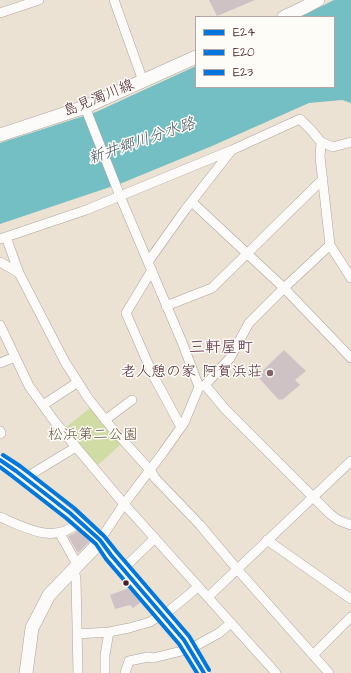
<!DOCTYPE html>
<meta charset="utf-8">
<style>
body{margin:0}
#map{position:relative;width:351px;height:673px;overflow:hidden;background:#ebe2d4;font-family:"Architects Daughter",sans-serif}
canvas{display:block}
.legend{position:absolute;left:195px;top:16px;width:140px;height:72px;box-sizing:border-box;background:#fdfcf7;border:1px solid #b5a4a5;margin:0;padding:5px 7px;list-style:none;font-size:12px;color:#4a1f2b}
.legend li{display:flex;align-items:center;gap:8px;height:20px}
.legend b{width:20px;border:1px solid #b5a4a5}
</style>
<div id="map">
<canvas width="351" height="673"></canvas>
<ul class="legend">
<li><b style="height:5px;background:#07d"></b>E24</li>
<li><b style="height:5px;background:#07d"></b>E20</li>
<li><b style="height:5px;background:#07d"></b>E23</li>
</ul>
</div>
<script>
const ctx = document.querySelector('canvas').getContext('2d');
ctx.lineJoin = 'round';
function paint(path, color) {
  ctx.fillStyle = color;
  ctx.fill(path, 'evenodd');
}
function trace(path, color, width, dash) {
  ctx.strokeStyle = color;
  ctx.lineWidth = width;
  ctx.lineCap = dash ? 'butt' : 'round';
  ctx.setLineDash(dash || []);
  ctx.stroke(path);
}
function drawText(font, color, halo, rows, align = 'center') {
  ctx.font = font + ' "Architects Daughter","Klee One",sans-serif';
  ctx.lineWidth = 3;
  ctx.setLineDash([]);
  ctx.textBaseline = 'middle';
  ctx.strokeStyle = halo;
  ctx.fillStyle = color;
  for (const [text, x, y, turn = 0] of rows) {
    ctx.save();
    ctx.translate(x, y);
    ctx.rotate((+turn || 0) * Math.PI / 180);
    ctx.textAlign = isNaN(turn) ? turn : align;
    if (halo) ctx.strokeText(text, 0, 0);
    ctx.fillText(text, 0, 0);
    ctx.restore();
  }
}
paint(new Path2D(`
 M90,408L121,444L98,465L75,441L65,428Z`), '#d1dba4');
paint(new Path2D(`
 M334,0H351V103L342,100L309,103L212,146L122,183L0,224V143L96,112L196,66V87H334V17H300Z`), '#74bfc3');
paint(new Path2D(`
 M209,0H255L217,16Z
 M284,350L306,371L295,380L300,385L282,400L280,399L279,400L257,376Z
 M79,530L90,541L78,553L68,536L73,534Z
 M129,588L141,602L133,608L130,605L115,609L110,595Z`), '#cfc2c4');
const street = new Path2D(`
 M114,0L143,81
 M0,13L39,0
 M192,202L284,288L351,358
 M6,237L19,273
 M0,239L86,210L232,150L300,119L311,130L321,142L333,147L351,142
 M330,245L351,278
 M0,262L19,273L65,362L88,398L111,427L150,470L155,478L200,525L237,569L329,673
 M148,262L185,210L231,151
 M152,270L126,313L153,375L181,427
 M166,306L212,288L323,179
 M0,325L29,386L55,422L124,504L276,673
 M0,363L15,357
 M205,385L225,409L330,514L338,520L351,525
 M199,387L205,385L230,358L249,323L284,288L330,245L320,157L321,142
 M43,405L78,382
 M105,420L132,400
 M0,431L1,433L0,434
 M0,460C35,484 68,512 100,540L124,504L162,454L184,423L199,387L182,342L120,196L85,107
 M25,478L76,447
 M0,517C26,528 55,545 79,522
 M59,532L78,566
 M267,540L351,599
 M74,569L76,579L78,673
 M123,569L155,538
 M208,597L351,461
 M163,616L198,587
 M77,634L109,632L129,628L150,622L162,614
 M313,655L351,617
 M105,673V655L109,632
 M125,673L129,661L148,657L153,658L190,649L219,633L231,623`);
const secondary = new Path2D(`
 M284,17L303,8L318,0
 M0,135L85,107L196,57
 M26,673L32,628L49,595L96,546L100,540L111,555L184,640L204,673`);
trace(street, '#ada39c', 10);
trace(secondary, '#ada39c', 14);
trace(street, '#fcfbf9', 9);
trace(secondary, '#fcfbf9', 13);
trace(new Path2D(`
 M0,460L16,471L70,513L100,540L111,555L184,640L204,673`), '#07d', 4);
trace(new Path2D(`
 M0,467L12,476L66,518L96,544L106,559L179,644L197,673`), '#07d', 4);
trace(new Path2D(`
 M3,455L20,466L74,508L104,536L116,551L189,636L209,670`), '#07d', 4);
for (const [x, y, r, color] of [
 [270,373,4,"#826366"],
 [126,583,3.5,"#4a1f2b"]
]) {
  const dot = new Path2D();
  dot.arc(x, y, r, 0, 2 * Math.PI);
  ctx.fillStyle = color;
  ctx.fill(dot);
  trace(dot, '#fdfcf7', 1.5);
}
drawText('15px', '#4a1f2b', '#fdfcf7', [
 ["島見濁川線",99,99,-22]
]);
drawText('15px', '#4a1f2b', '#fdfcf7', [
 ["老人憩の家 阿賀浜荘",262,373]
], 'right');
drawText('15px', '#6c5643', '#fdfcf7', [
 ["松浜第二公園",93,436]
]);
drawText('italic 16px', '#465965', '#fdfcf7', [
 ["新井郷川分水路",142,142,-19]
]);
drawText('bold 16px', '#754a60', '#fdfcf7', [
 ["三軒屋町",221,349]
]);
</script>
